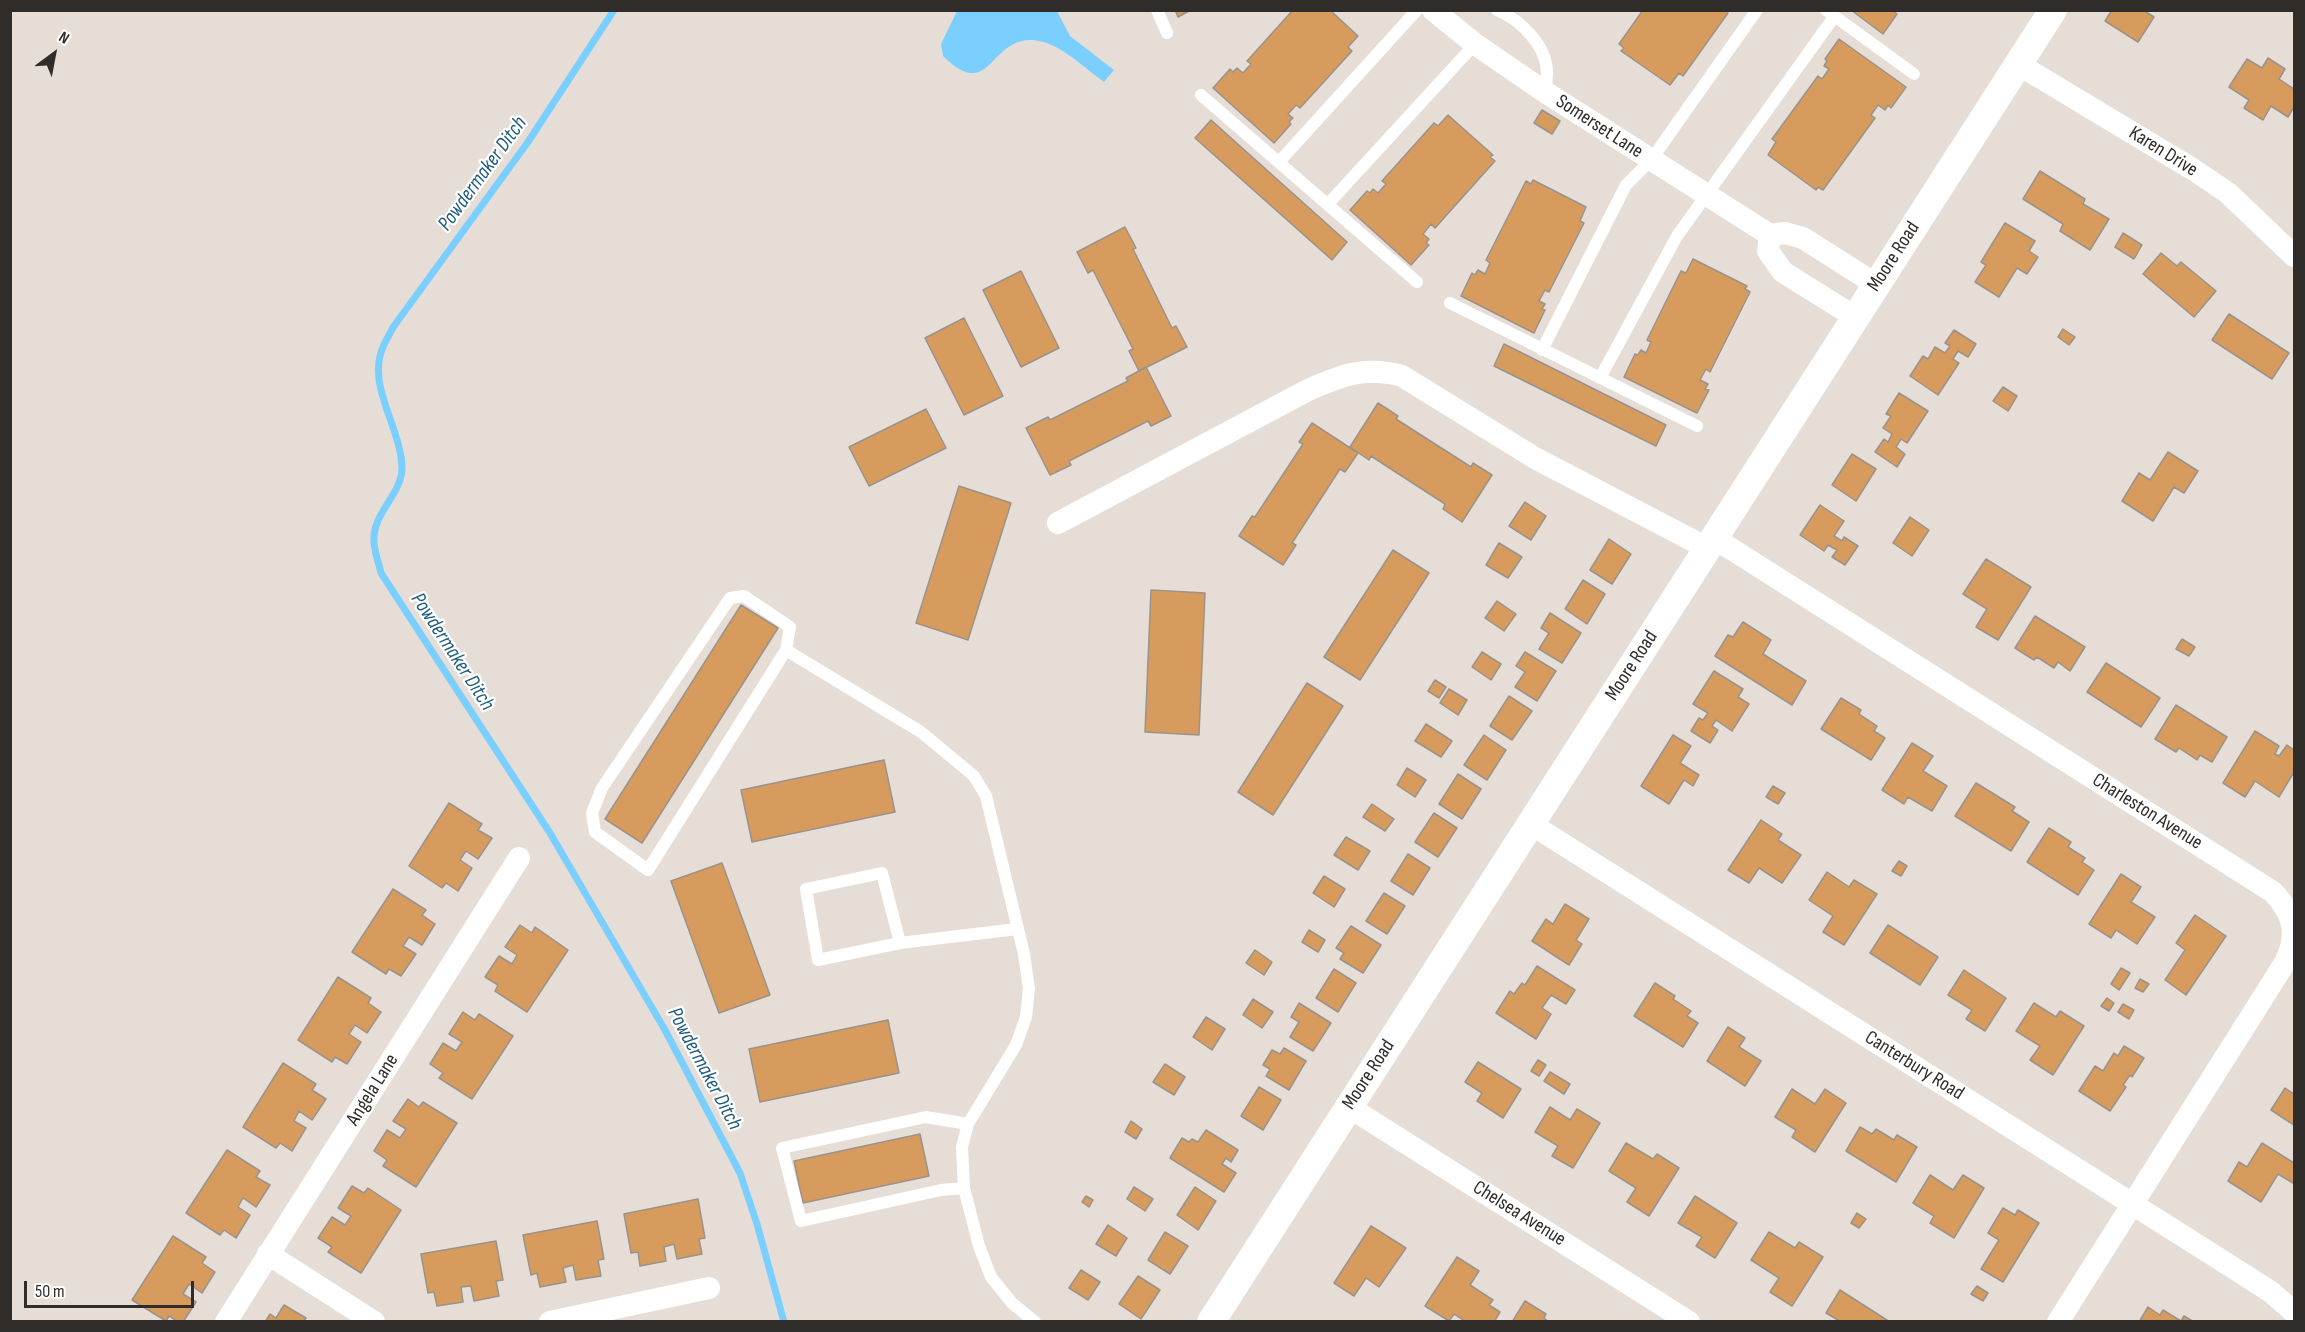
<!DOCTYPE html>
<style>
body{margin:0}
#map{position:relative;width:2305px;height:1332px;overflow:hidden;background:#e6ded6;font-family:"Sofia Sans Condensed",sans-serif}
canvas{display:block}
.frame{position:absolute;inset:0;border:12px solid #2f2c29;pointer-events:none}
.north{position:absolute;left:24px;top:24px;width:60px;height:60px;-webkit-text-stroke:4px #fff;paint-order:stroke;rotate:32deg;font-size:16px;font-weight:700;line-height:24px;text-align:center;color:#2f2c29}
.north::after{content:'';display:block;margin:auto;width:21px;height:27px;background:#2f2c29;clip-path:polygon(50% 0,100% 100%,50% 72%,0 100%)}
.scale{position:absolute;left:24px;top:1281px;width:170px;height:27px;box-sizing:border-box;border:3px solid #2f2c29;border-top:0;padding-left:8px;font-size:18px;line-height:21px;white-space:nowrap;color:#2f2c29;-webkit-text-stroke:4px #fff;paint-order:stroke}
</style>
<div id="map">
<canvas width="2305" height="1332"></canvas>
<div class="frame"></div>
<div class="north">N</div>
<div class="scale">50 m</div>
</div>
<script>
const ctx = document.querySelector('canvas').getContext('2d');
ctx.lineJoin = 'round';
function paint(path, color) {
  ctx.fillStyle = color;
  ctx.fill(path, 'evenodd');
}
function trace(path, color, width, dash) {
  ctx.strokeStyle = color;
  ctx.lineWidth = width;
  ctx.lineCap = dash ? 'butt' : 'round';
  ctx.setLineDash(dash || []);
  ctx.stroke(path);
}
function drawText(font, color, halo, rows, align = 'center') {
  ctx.font = font + ' "Sofia Sans Condensed",sans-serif';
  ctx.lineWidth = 4.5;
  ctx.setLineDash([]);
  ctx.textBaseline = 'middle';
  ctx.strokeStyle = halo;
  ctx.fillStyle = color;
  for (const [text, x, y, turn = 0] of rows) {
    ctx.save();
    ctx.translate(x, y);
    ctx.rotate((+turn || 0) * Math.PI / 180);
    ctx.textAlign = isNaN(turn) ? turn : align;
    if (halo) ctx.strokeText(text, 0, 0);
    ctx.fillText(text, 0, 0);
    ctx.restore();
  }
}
paint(new Path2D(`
 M957,11H1057L1070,36L1114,70L1104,82C1083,67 1059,42 1033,40C988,38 991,103 943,56L941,44Z`), '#7bcfff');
trace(new Path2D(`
 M614,10L528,142L394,326C389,335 382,346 380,356C371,391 402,432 402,469C401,495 372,514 374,541C374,552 379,563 381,573L550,833L665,1030L740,1173L757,1224L784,1322`), '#7bcfff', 7);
const building = new Path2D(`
 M1175,10H1191L1178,17Z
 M1293,10H1330L1358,36L1348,47L1352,51L1300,108L1296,105L1288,114L1293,118L1289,122L1291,124L1274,143L1213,88L1230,69L1233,72L1237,68L1243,73L1251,64L1247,61Z
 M1643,10H1725L1728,13L1683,76L1679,73L1670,85L1621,51L1624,48L1619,44Z
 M1851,10H1892L1897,14L1883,34Z
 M2112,10H2143L2154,17L2138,42L2105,21Z
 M1839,39L1906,87L1891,108L1888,105L1885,110L1878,105L1871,115L1875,118L1823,190L1818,187L1816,190L1768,155L1776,142L1772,139L1818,76L1822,79L1829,69L1824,66L1827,61L1825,59Z
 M2268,58L2285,69L2279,79L2294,89V107L2288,117L2271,106L2263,120L2244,108L2249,100L2229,87L2247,59L2262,68Z
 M1542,110L1560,121L1552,134L1534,123Z
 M1448,115L1493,155L1490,157L1495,161L1435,228L1431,224L1423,234L1429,239L1426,243L1429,245L1411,265L1350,210L1367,191L1370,193L1373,189L1378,193L1386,184L1382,181L1434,123L1438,126Z
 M1211,120L1347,242L1332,260L1195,138Z
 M2040,171L2085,199L2083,204L2109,219L2090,250L2060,231L2063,224L2023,199Z
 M1533,180L1586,207L1580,221L1584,223L1549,292L1545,290L1539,301L1545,304L1542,309L1545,310L1534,333L1461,296L1472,273L1475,275L1478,270L1485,274L1490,263L1486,260L1526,181L1531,184Z
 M2005,223L2035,241L2029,251L2038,257L2027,274L2017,268L1999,297L1975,282L1986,265L1981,262Z
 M1125,227L1136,248L1133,249L1172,328L1176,326L1187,347L1139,371L1129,351L1133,349L1093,270L1088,273L1077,252Z
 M2123,233L2142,245L2134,259L2115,247Z
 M2161,253L2177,266L2181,262L2216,291L2194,317L2143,274Z
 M1693,259L1747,286L1745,289L1750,292L1710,372L1706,369L1700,380L1708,384L1705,389L1709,390L1697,413L1624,377L1635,354L1638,355L1641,350L1646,353L1651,342L1647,340L1681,271L1686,273Z
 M1021,271L1059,348L1021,367L983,290Z
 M2229,314L2289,353L2272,379L2212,340Z
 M964,318L1003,396L964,415L925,338Z
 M2063,329L2075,337L2069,345L2058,337Z
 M1954,330L1976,344L1968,357L1958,351L1953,359L1959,363L1938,395L1910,376L1923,356L1928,359L1935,347L1945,353L1950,346L1945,343Z
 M1504,344L1666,425L1656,446L1494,366Z
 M1146,367L1171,416L1151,426L1148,421L1069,461L1071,465L1050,475L1026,428L1048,417L1050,420L1128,381L1126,378Z
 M2003,387L2017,396L2008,411L1993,401Z
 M1899,393L1928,411L1907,443L1901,439L1896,447L1905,454L1897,467L1875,452L1884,439L1888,442L1892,434L1883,428L1891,416L1886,414Z
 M1378,403L1398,416L1396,419L1471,467L1473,463L1492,475L1462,522L1443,509L1445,504L1371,456L1369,460L1350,447Z
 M926,409L946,448L869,486L849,447Z
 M1312,423L1358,453L1345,472L1340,469L1292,543L1296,545L1283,565L1239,536L1252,516L1255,517L1303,444L1299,442Z
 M2168,452L2198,471L2184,493L2174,487L2153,521L2122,501L2139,473L2150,480Z
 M1852,454L1876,469L1856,501L1832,485Z
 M959,486L1011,503L968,640L916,623Z
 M1525,502L1546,516L1531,540L1509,526Z
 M1820,505L1844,521L1834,536L1842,541L1844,537L1858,546L1845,565L1832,557L1837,550L1828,545L1824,551L1800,535Z
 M1910,517L1929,530L1912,556L1893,543Z
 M1609,539L1631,554L1612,584L1590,570Z
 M1499,543L1522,557L1508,578L1486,565Z
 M1393,550L1429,573L1360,680L1324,657Z
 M1986,559L2031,587L1998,640L1976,627L1987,609L1963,594Z
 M1583,580L1605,594L1587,624L1565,609Z
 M1151,590L1205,593L1199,735L1145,732Z
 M1497,601L1516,614L1504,631L1485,618Z
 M741,605L778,628L642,843L605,819Z
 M1550,613L1581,633L1562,663L1539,649L1549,633L1541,628Z
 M2035,616L2085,647L2070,671L2058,662L2054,668L2037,657L2034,660L2015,648Z
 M1743,622L1771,640L1763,654L1806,681L1792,705L1715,656L1728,635L1733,637Z
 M2182,639L2195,647L2189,656L2176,649Z
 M1482,652L1501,664L1491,680L1472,667Z
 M1525,652L1556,671L1537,701L1515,687L1525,672L1516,666Z
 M2106,663L2160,698L2141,727L2087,692Z
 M1714,671L1743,689L1738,697L1749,704L1732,731L1716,720L1712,726L1718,730L1710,743L1691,731L1699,718L1703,720L1708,713L1693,704Z
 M1435,680L1446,687L1439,698L1428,691Z
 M1307,683L1343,706L1273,815L1238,792Z
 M1449,689L1467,700L1458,715L1440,703Z
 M1509,696L1532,711L1512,740L1490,726Z
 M1841,698L1861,710L1859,714L1877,726L1874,731L1885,738L1871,760L1821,729Z
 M2176,705L2227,737L2212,762L2200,755L2197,760L2179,748L2176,752L2155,739Z
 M1426,724L1452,741L1441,757L1415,741Z
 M2255,731L2279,746L2275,754L2279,756L2287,745L2294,750V772L2279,797L2255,781L2245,797L2223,783Z
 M1484,735L1506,750L1487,780L1464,765Z
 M1673,735L1691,746L1680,763L1699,775L1693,786L1684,780L1669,804L1641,786Z
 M1912,743L1933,756L1923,771L1947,786L1932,811L1908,797L1904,804L1882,790Z
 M884,760L895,812L752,842L741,790Z
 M1407,768L1426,780L1415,797L1397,785Z
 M1458,774L1481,789L1462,819L1439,804Z
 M1976,783L2015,807L2012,811L2029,822L2011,851L1955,816Z
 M1773,786L1785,793L1778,804L1766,797Z
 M449,803L482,824L478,830L492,838L478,859L466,851L460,860L472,868L458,891L446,883L442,888L409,866Z
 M1372,804L1394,819L1385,831L1363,817Z
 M1434,813L1457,828L1438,857L1415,842Z
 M1761,820L1782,834L1778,840L1801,855L1782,883L1759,868L1749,883L1728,870Z
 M2049,828L2071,842L2068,847L2085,858L2082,862L2094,870L2078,895L2027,862Z
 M1346,837L1370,851L1358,870L1334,855Z
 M1408,854L1430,868L1413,895L1391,881Z
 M1899,861L1907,866L1901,876L1892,871Z
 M722,863L770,995L719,1013L671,881Z
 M1827,872L1849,887L1854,880L1877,894L1844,945L1823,932L1833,916L1809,900Z
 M2121,874L2141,887L2131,902L2155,917L2137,944L2116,930L2111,938L2089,924Z
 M1324,876L1345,889L1334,907L1313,893Z
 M393,889L426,910L422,915L435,924L422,945L409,937L403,946L416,954L401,976L389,969L386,974L352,952Z
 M1384,893L1405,906L1387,934L1366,921Z
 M1565,904L1589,919L1576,940L1582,944L1569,965L1532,941L1546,919L1553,924Z
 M2195,915L2226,936L2186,995L2165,980L2185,950L2176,943Z
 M520,925L532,933L535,927L568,950L527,1012L495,991L498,985L485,977L499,956L512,964L517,955L505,947Z
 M1888,925L1938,957L1920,985L1870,953Z
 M1351,926L1381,945L1363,973L1340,959L1344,953L1336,948Z
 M1309,930L1325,940L1318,952L1302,942Z
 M1255,950L1272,962L1264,975L1246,963Z
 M1537,966L1575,990L1566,1004L1551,995L1542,1008L1551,1014L1536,1039L1496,1013L1510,991L1514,994L1522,983L1525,985Z
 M2121,968L2130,973L2119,990L2111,984Z
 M1334,969L1356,983L1338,1012L1316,998Z
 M1964,970L2006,998L1985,1031L1966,1019L1972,1010L1948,995Z
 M338,977L371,998L368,1003L381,1012L367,1033L355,1025L349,1034L361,1042L347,1064L335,1057L332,1062L298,1040Z
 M2140,979L2149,984L2143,992L2135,988Z
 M1655,983L1675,996L1673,999L1691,1011L1687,1016L1698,1023L1683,1047L1634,1016Z
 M2107,998L2114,1003L2109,1011L2101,1006Z
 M1253,999L1273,1012L1262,1028L1243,1015Z
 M1299,1003L1331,1023L1313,1051L1290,1037L1299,1022L1291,1017Z
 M2034,1003L2056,1017L2060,1011L2084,1026L2053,1075L2030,1060L2040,1046L2016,1031Z
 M2123,1004L2134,1010L2129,1019L2118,1012Z
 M463,1012L475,1020L479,1014L513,1036L472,1099L439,1078L443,1073L430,1064L443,1043L456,1051L462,1042L449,1034Z
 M1206,1017L1225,1029L1212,1050L1193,1037Z
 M888,1020L899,1073L760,1102L749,1049Z
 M1728,1027L1745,1038L1739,1047L1761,1061L1745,1086L1707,1061Z
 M2124,1046L2144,1058L2132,1077L2130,1075L2123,1085L2126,1087L2110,1111L2079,1091L2095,1066L2103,1071L2114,1053L2118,1056Z
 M1284,1048L1306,1061L1289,1090L1266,1076L1270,1069L1263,1065L1272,1050L1280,1054Z
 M1538,1060L1546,1065L1539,1076L1531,1071Z
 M1478,1062L1521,1089L1503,1118L1477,1101L1482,1093L1465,1082Z
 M283,1063L316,1084L312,1090L326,1099L312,1120L299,1111L294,1121L306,1128L292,1151L280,1143L276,1148L243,1127Z
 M1165,1064L1185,1077L1174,1095L1153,1082Z
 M1550,1072L1570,1084L1564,1094L1544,1081Z
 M1259,1087L1281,1100L1263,1130L1241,1116Z
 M2285,1088L2294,1094V1125L2271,1110Z
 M1792,1089L1815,1104L1825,1089L1846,1103L1815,1152L1792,1137L1796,1130L1775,1117Z
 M408,1099L419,1107L423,1102L457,1123L416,1187L383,1166L387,1160L374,1151L387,1130L400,1138L406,1129L393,1121Z
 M1550,1107L1570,1120L1577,1109L1600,1123L1573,1168L1552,1156L1558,1146L1535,1132Z
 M1131,1121L1142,1129L1136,1139L1125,1132Z
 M1860,1127L1872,1134L1876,1129L1894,1140L1897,1135L1917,1147L1896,1182L1846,1151Z
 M1206,1130L1238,1150L1231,1162L1226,1158L1222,1164L1236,1173L1224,1192L1170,1158L1182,1138L1189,1142L1192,1139L1198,1142Z
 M920,1134L929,1176L803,1203L794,1161Z
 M1626,1143L1653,1159L1657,1154L1679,1168L1649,1216L1627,1202L1636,1188L1609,1171Z
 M2262,1143L2294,1163V1182L2293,1183L2278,1174L2261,1202L2228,1181L2239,1162L2247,1167Z
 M227,1150L260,1171L256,1177L270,1185L256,1207L243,1198L238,1207L250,1215L236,1238L224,1230L220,1235L186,1213Z
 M1930,1175L1953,1190L1963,1175L1984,1188L1954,1238L1930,1223L1934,1216L1913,1203Z
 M352,1186L364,1193L368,1188L401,1210L361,1273L328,1252L332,1247L318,1238L332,1217L345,1225L351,1216L338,1208Z
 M1134,1187L1153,1199L1145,1211L1127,1199Z
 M1195,1187L1216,1201L1198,1230L1177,1215Z
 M1086,1196L1093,1200L1089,1207L1082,1202Z
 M1695,1196L1737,1223L1715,1258L1696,1246L1702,1237L1678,1223Z
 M698,1199L705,1238L699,1239L702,1254L677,1259L674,1244L664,1247L666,1261L640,1266L638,1252L631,1253L624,1214Z
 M2003,1208L2015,1215L2018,1210L2039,1223L2003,1282L1981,1269L1999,1240L1988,1233Z
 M1857,1213L1866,1219L1859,1228L1851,1223Z
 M597,1221L604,1259L598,1260L601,1276L576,1280L573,1265L563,1268L566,1282L540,1287L537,1273L531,1275L523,1235Z
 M1108,1225L1127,1238L1116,1256L1096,1244Z
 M1371,1226L1406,1248L1379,1287L1366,1278L1354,1296L1334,1283Z
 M1165,1232L1188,1246L1170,1274L1148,1260Z
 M1769,1232L1795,1248L1799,1242L1823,1257L1792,1306L1770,1292L1779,1278L1751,1260Z
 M173,1236L206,1257L202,1263L215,1272L202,1293L189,1284L183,1294L196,1302L183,1322H178L169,1316L166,1321L132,1300Z
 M496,1241L503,1280L496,1281L499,1296L474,1301L471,1286L461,1287L463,1302L437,1306L434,1292L428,1293L421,1254Z
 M1457,1257L1479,1271L1470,1285L1493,1300L1489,1305L1500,1312L1494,1322H1466L1454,1314L1449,1321L1425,1306Z
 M1081,1270L1100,1282L1088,1300L1069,1288Z
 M1138,1276L1160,1290L1141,1319L1119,1304Z
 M1977,1286L1988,1293L1983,1301L1971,1294Z
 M1840,1290L1890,1322H1837L1838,1320L1826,1313Z
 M1525,1301L1546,1314L1544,1318L1549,1322H1512Z
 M284,1305L306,1318L303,1322H265L270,1314L276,1318Z
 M2148,1307L2160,1315L2163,1310L2181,1321L2184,1316L2194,1322H2139Z`);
paint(building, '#d79c5d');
trace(building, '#9a928b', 1.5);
trace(new Path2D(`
 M1157,10L1167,33
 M1497,10C1521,20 1547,46 1547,73C1547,79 1546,86 1545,92
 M1826,10L1914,74
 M1201,95L1417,282
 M1279,162L1417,10
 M1328,204L1475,44
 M1450,303L1697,426
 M1542,350L1626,185L1651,160L1757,10
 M1600,378L1677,236L1834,17
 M786,650L790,627L744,596L730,598L602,788L592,813L595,832L648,870L786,650L921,732L974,776L986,796L1024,954L1029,989L1026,1017L1016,1045L968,1124L962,1147L964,1188L979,1246L991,1277L1012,1303L1035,1322
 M900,943L882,873L806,889L818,960L900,943L1017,929
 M964,1188L941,1190L801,1221L782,1148L926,1117L968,1124`), '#fff', 12);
trace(new Path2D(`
 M1433,10L1475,44L1545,92L1770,235L1785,233L1803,238L1877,285
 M2018,64L2194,170L2228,193L2294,256
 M1770,235L1768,251L1783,272L1855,317
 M1058,523L1308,390C1342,375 1365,366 1402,376L1535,458L1707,548
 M1714,538L2273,892C2293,913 2299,933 2286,961L2058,1322
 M1531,824L2232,1267L2271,1292L2294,1312
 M1349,1107L1689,1322
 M268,1254L374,1322
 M226,1322L519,858
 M550,1322L709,1288`), '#fff', 22);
trace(new Path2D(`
 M1211,1322L2053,10`), '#fff', 28);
drawText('20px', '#2f2c29', '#fff', [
 ["Somerset Lane",1599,127,33],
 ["Karen Drive",2163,152,32],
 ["Moore Road",1894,257,-57],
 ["Moore Road",1632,666,-57],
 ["Charleston Avenue",2147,812,32],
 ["Canterbury Road",1914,1066,32],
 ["Moore Road",1369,1075,-57],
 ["Angela Lane",373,1090,-58],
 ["Chelsea Avenue",1519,1214,32]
]);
drawText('italic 21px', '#1e5d7d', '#fff', [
 ["Powdermaker Ditch",483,174,-54],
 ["Powdermaker Ditch",452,652,57],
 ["Powdermaker Ditch",704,1069,62]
]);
</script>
